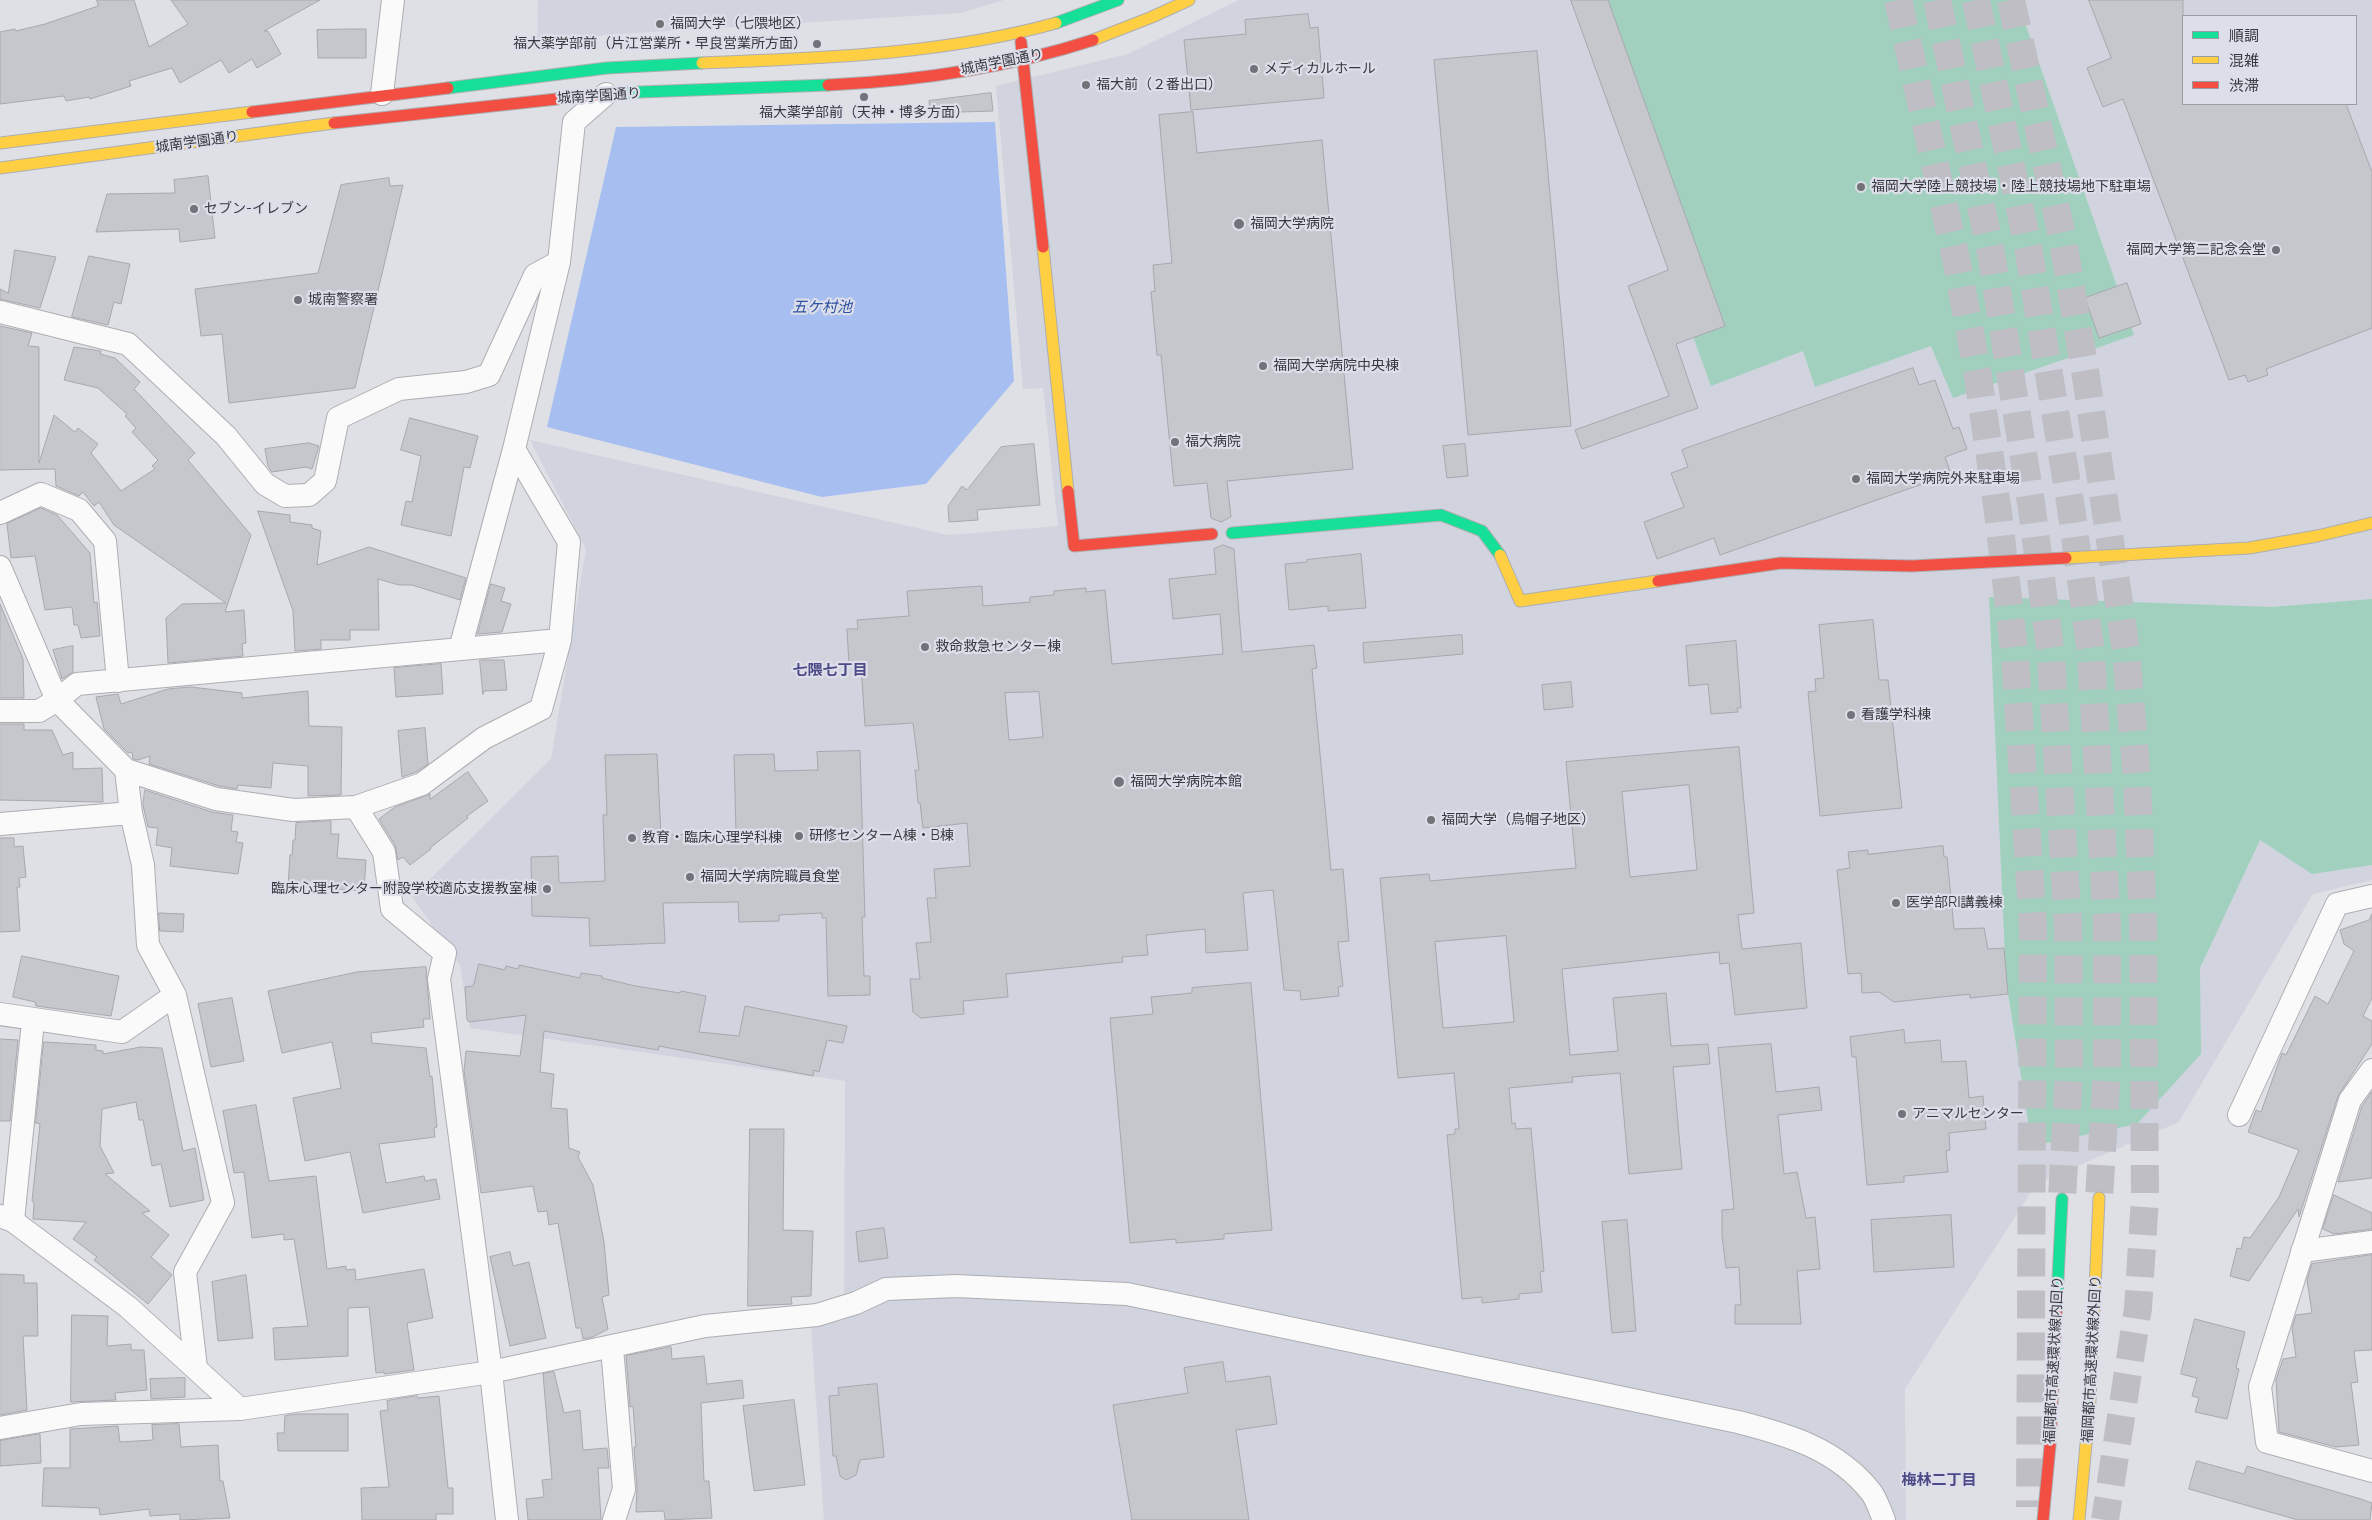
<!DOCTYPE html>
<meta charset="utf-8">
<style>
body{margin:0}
#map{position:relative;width:2372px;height:1520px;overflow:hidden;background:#dfe0e6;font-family:Raleway,"Noto Sans JP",sans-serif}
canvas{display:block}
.legend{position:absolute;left:2182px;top:15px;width:175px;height:90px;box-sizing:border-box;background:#dcdee9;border:1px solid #9a9ca4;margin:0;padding:6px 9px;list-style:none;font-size:15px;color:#38383d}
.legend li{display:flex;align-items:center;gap:10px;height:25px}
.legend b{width:25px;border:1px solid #9a9ca4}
</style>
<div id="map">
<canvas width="2372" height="1520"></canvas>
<ul class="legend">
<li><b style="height:6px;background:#16e098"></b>順調</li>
<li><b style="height:6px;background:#ffcf43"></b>混雑</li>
<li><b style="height:6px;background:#f24e42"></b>渋滞</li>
</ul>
</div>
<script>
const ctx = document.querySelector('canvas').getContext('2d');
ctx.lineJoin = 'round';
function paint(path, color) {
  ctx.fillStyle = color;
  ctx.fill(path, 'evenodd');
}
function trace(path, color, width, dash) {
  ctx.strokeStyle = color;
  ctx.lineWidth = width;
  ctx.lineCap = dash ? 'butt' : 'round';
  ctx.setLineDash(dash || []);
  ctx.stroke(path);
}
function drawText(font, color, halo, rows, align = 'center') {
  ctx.font = font + ' Raleway,"Noto Sans JP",sans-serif';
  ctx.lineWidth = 4.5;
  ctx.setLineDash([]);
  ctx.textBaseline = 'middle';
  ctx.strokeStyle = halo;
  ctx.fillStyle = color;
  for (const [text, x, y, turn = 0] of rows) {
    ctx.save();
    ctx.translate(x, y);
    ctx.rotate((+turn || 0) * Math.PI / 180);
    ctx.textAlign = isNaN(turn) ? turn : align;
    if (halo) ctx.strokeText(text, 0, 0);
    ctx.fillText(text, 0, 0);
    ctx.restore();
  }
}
paint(new Path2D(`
 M538,0H1004L961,13L604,35L537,49Z
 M1239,0H2372V880L2313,894L2179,1122L2036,1184L1905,1389L1906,1520H824L811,1326L844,1320L845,1081L470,1028L460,965L412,897L551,759L586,549L530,440L948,535L1058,526L1043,388L1023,389L996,86L1128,54ZM2183,16H2356V104H2183Z`), '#d1d4df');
paint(new Path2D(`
 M1571,0H2017L2134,335L1953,398L1931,346L1815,387L1803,351L1711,386Z
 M1989,597L2272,607L2372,599V865L2312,874L2260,840L2200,968L2201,1054L2137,1124L2032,1146L2006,980Z`), '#a1d1be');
paint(new Path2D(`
 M995,122L1014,381L926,484L822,497L547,427L616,127Z`), '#a6bef0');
const building = new Path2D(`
 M97,0H134L149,47L188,24L171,0H320L264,31H268L281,54L257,68L252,59L229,73L221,60L180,83L172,68L129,81L131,86L90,99L89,97L66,101L64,96L0,104V32L15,29L16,31L45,24L98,6Z
 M1571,0H1608L1725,326L1676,344L1698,408L1582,449L1575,430L1669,396L1628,286L1668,270Z
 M2089,0H2183V104H2346L2372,172V328L2266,369L2268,375L2248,382L2245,375L2229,380L2123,99L2103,107L2087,68L2111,58Z
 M1308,14L1310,28L1318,27L1324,98L1191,110L1184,40L1246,34L1245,20Z
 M348,29H366V58H318L317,30Z
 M1537,51L1571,426L1468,435L1434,60Z
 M991,93L993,111L930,113L929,101Z
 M1193,112L1197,153L1322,140L1353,469L1227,481L1231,517L1221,522L1211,518L1207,483L1174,486L1161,355H1157L1151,292L1155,291L1153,265L1172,263L1159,115Z
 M208,176L215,238L180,242L179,229L96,232L107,194L175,193L174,180Z
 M389,178L390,186L403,185L355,388L229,403L222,334L201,336L195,289L318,273L341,185Z
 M15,250L56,257L40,308L0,299V289L8,293Z
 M89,256L130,264L121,304L114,302L108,325L72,317Z
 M2127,283L2141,324L2099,338L2085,298Z
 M0,326L32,333L28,346L39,347V463L54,415L75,432L78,428L98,444L91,453L121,491L155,469L152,466L158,460L132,432L136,428L125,416L127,414L98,388L64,380L74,347L101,351L100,354L115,358L140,382L134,389L195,453L188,460L251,535L225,612L244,610L246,643L242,644L243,656L168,663L166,618L182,604L226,603L114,525L99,502L94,506L83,492L79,496L56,486L55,469L0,470Z
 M1913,368L1919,385L1935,380L1953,429L1959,427L1967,449L1945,457L1951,474L1720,555L1714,538L1657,559L1644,522L1684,507L1671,473L1688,467L1682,450Z
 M410,418L478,436L470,468L464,467L451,536L401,525L406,501L412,502L421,456L401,450Z
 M309,443L319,446L312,469L306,467L272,472L268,466L265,449Z
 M1034,444L1040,505L977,510L978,520L949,522L948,506L962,486L967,490L1001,447Z
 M1465,444L1468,476L1447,478L1443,446Z
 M41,508L57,515L90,553L94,603L97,602L100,636L81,638L78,625H74L72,607L45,610L35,556L11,558L7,524Z
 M258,511L290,515V522L312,525V528L321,531L317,565L369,547L466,578L460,600L412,585H399L378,579L379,630H350V640H321V649L295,651L293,611Z
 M1223,545L1234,549L1242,652L1314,645L1317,668L1312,669L1331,870L1343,869L1349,941L1338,942L1343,986L1338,987L1339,996L1301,1000L1300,991L1284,990L1273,890L1243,893L1248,950L1206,953L1205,929L1146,935L1148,955L1122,957L1123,962L1006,974L1008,997L963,1001L964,1014L921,1018L913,1012L910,979H920L916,943L931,942L927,898H936L934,869L970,866L967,823L923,828L920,803H918L915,770H919L913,723L865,726L861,664L849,665L847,629H858L857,620L909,616L907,591L982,586L983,606L1030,602V597L1054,595V591L1086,588V592L1105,590L1112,664L1223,654L1220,614L1173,619L1169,579L1216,574L1214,549ZM1039,692L1043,737L1009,740L1005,693Z
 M1361,554L1366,608L1328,611V606L1289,610L1285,564L1307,562V560Z
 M491,584L505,588L501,601L511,604L502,632L478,634Z
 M0,604L23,659L24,698H0Z
 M1873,620L1879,680H1888L1902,808L1820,816L1808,692L1816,691L1815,679L1824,678L1819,625Z
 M1462,635L1463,654L1364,663L1363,643Z
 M1736,641L1741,708H1737L1738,712L1711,714L1708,684L1689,686L1686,646Z
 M73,646V672L62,679L53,650Z
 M480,660H504L507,690L484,691L483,694Z
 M441,664L443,694L396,697L394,668Z
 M1571,682L1573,707L1544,710L1542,685Z
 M191,687L242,693V698L308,691L309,726L342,727L341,795L308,796V766L273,763L271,788L238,785L237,789L219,786L149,764L150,756L138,760L133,759L132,752L128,753L104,729L96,697L118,694L121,704L168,689Z
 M0,724H24V730H52L63,755L73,752V769L102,768L103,802L0,800Z
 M425,728L428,764L416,772L402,777L398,731Z
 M1739,747L1754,913L1738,915L1742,949L1801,943L1807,1008L1735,1015L1729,963L1720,964L1719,952L1562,969L1570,1055L1618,1051L1613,998L1666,993L1671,1046L1708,1044L1710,1064L1673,1067L1682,1169L1629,1174L1620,1073L1572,1077L1573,1082L1509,1088L1512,1124L1515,1123L1516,1129L1531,1128L1544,1271L1540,1272L1542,1292L1519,1294V1299L1482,1303V1297L1462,1299L1447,1135L1455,1134V1129H1459L1454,1073L1398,1078L1380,878L1429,874L1430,881L1576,868L1566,762ZM1689,785L1697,870L1630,877L1622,792ZM1506,936L1514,1022L1443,1028L1435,942Z
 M860,751L865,917H862L864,976H870V995L828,996L826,918H822V913L779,915V921L739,922L738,902L663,903L665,943L590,946L589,918L532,916L531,857L558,856L559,881L561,883L605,881L603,815H607L605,755L657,754L661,835L736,834L734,755L774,754L775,771L818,770L817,752Z
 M468,772L488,801L467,816L468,818L430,848L431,849L410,865L403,857L398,860L395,845L379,819L395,807L430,794V799Z
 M145,790L212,812L233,815L231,831L238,832L236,842L243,843L238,874L170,866L172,848L156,845L158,828L148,827L143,805Z
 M331,821V834H339L337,858L366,860L364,891L288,886L290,855H292L293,840H295L296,823Z
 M0,838H14V847L23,846L26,877L19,878L20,887H17L20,931L0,932Z
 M1943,846L1944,857H1947L1954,929L1984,928L1988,949L2004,948L2008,994L1970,998V994L1894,1002L1879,992L1862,993L1861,973L1848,974L1837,870L1850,868L1848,852L1868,850V854Z
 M159,913L184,914L183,932L160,931Z
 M2372,914V998L2363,1016L2372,1021V1044L2338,1096L2299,1217L2298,1209L2249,1281L2230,1276L2237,1248L2241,1249L2244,1237L2250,1238L2279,1197L2299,1150L2248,1132L2256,1110L2261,1112L2282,1053L2286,1055L2315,996L2328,1004L2354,951L2344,944L2340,930L2369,920Z
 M22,956L119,976L111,1016L36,1006L35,1002L13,997Z
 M479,964L505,970L506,966L518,969L519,965L580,978L581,973L602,976V978L635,986L680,993L681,991L706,996L699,1032L739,1036L745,1006L847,1026L843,1043L827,1040L819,1072L814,1070L813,1076L659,1046L658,1050L544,1031L540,1072L554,1074L551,1108L567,1109L569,1148L580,1152L578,1157L593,1185L604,1242L609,1295L602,1297L608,1329L593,1337L583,1339L581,1328H576L558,1223L549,1225L547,1211L538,1212L533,1186L481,1193L464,1071L466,1051L520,1056L526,1015L469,1022L467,1020L465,987L473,986Z
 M426,967L430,1019H423L424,1027L371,1033L372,1043L426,1048L430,1077L432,1076L437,1127L434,1128L435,1137L379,1144L386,1183L424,1176L425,1181L436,1179L440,1199L363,1213L350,1152L305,1161L293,1098L341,1088L332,1042L282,1053L268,991L357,972Z
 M1251,983L1272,1230L1224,1234V1239L1176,1243V1239L1130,1243L1110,1018L1153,1014L1151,997L1192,993V988Z
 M232,998L244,1061L211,1067L198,1004Z
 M1904,1030L1905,1043L1940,1040L1942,1062L1966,1061L1969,1098L1983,1096L1986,1129L1949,1133L1950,1150L1946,1151L1948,1172L1904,1176V1182L1867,1185L1856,1057H1852L1850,1037Z
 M0,1039L18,1040L10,1121H0Z
 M44,1042L96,1045V1050L103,1051V1054L141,1047L162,1048L183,1151L195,1148L204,1200L170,1207L161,1164L152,1166L143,1120H139L136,1102L102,1109L100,1146L114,1173L105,1174L150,1211L142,1213L169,1235L151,1257L172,1275L148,1304L94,1260L97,1257L73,1239L86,1222L33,1219L34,1202L32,1201L40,1124L36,1123Z
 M1771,1044L1776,1092L1819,1087L1822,1110L1778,1115L1784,1174L1797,1172L1806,1218L1815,1217L1820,1269L1797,1271L1801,1324H1735V1305H1741L1739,1267L1726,1268L1722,1236V1210L1734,1209L1718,1048Z
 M2372,1092V1178L2338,1182L2362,1106Z
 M256,1105L269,1181L316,1176L327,1269L346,1266V1270L355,1269L356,1280L424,1269L433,1318L407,1323L414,1370L384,1374V1372L376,1373L369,1307L348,1308V1356L275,1360L273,1328L308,1326L294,1239L284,1240V1234L252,1238L244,1172L234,1173L223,1111Z
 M750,1129H784L783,1230L813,1231L811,1296L791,1297L792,1304L748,1306Z
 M2334,1195L2372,1213V1229L2334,1234L2323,1229Z
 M1951,1215L1954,1267L1874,1272L1871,1220Z
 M1627,1220L1636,1331L1612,1333L1602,1222Z
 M884,1228L888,1258L859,1262L856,1232Z
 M510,1252L513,1266L529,1262L546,1338L510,1346L490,1257Z
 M2372,1255V1350L2354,1351L2358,1382L2351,1383L2359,1445L2336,1447L2279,1432L2276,1380L2283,1359L2296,1357L2292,1328L2296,1315L2312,1313L2307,1280L2312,1264Z
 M0,1274L24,1275V1283H37L38,1336H23L27,1410L0,1415Z
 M246,1275L253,1338L218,1341L212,1282Z
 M72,1315L108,1316L107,1346L131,1344V1350H144L147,1390L115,1393L116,1400L71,1402Z
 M2195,1319L2245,1332L2236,1368L2239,1369L2227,1419L2195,1412L2199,1398L2192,1396L2197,1378L2181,1374Z
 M671,1347L672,1359L704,1356L707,1384L742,1380L744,1398L701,1403L704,1481H709L712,1518L665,1520L664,1511L636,1512L637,1488L634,1447H636L633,1406L630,1407L626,1356Z
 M1223,1362L1226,1382L1270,1376L1277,1424L1236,1430L1249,1520H1132L1113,1405L1188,1393L1184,1368Z
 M554,1372L564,1413L580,1410L583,1450L607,1448L609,1468H598L601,1520H528L526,1499L544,1497L542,1480L552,1479L543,1374Z
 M185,1378V1397L151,1399L150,1379Z
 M877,1384L884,1457L860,1460L856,1475L846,1480L840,1476L836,1456H833L829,1396L839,1395L838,1388Z
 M417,1396L418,1398L439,1396L448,1488H453V1514H436V1520H362L361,1488L389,1487L380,1411L388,1410L387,1401Z
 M794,1400L805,1485L754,1491L743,1406Z
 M296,1414H348V1451H278L277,1433H284L285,1416Z
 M179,1424L181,1447L218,1445L220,1481H223L230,1518L180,1520V1514L150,1516L149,1509L100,1515L99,1508L42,1506L44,1468H70V1429L118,1426L120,1442L153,1440L152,1425Z
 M40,1434L41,1463L0,1466V1441Z
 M2197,1461L2244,1474L2247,1466L2361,1499L2372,1503L2370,1520H2298L2189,1489Z`);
paint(building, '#c6c7cc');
trace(building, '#a7a8ad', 1);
trace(new Path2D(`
 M1898,0L1956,259L1977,370L1998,512L2015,658L2033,926L2030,1507
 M1937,0L1991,253L2032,509L2051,656L2068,926L2069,1069L2062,1199
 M1976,0L2028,247L2071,508L2091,653L2107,925V1070L2099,1198
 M2011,0L2063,241L2086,377L2126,651L2137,779L2143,924L2145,1198L2138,1308L2105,1520`), '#bebec4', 28, [28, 14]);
const street = new Path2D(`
 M382,94L393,0
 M0,312L128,344L226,436L265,484L285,496L309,495L325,481L338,418L399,389L466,382L489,375L535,275L559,262
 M0,513L41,494L79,510L105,541L118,681
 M0,567L57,700L77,684L560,640
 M460,649L514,449
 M0,711H39L57,700L126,770L216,799L293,810L356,807L384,852L392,909L445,953L439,979L491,1372L507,1520
 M126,770L131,813L143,865L148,945L175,995L223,1203L185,1272L196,1368
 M356,807L422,784L484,738L541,709L560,640L569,542L514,449L559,262L574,122L606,94
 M0,824L131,813
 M0,1014L122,1032L175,995
 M2372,1070L2350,1100L2260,1387L2267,1442L2372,1471
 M2239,1115L2337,904L2372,896
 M0,1216L13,1221L128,1307L240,1409L491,1372L705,1326L817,1315L856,1303L886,1289L956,1286L1127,1294L1738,1422C1789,1435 1837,1449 1871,1492C1877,1500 1880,1511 1884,1520
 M13,1221L33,1021
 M2302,1251L2372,1242
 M612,1348L624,1489L614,1520
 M0,1428L81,1414L240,1409`);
const fast = new Path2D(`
 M1056,23L1118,0
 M448,88L607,68L702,63
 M613,93L828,85
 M1232,533L1441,515L1482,531L1500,555
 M2057,1299L2062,1199`);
const slow = new Path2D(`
 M1093,40L1152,17L1189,0
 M702,63C820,58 941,55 1056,23
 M0,143L252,112
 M0,168L334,123
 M1043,247L1068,491
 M1500,555L1520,601L1658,581
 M2066,558L2249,548L2317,536L2372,523
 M2079,1520L2090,1400L2099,1198`);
const jam = new Path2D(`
 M1021,42L1043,247
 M828,85C918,81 1007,68 1093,40
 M252,112L448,88
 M334,123L613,93
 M1068,491L1074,546L1212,534
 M1658,581L1781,563L1912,566L2066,558
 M2043,1520L2050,1446L2057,1299`);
trace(street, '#adaeb2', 24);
trace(fast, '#adaeb2', 13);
trace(slow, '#adaeb2', 13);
trace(jam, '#adaeb2', 13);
trace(street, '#fafafb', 22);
trace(fast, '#16e098', 11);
trace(slow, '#ffcf43', 11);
trace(jam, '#f24e42', 11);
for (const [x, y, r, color] of [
 [660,24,5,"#727378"],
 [817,44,5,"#727378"],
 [1254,69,5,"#727378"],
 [1086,85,5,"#727378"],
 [864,97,5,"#727378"],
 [1861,187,5,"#727378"],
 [194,209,5,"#727378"],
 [1239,224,6,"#727378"],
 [2276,250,5,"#727378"],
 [298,300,5,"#727378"],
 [1263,366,5,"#727378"],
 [1175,442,5,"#727378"],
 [1856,479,5,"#727378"],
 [925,647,5,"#727378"],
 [1851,715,5,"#727378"],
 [1119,782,6,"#727378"],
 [1431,820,5,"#727378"],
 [799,836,5,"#727378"],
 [632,838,5,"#727378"],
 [690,877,5,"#727378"],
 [547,889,5,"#727378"],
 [1896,903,5,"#727378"],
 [1902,1114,5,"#727378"]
]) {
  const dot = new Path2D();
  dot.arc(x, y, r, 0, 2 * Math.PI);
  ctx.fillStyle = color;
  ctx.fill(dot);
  trace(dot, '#dcdee9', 2);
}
drawText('14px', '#38383d', '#dcdee9', [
 ["福岡大学（七隈地区）",670,24],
 ["福大薬学部前（片江営業所・早良営業所方面）",807,44,"right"],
 ["メディカルホール",1264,69],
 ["福大前（２番出口）",1096,85],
 ["福大薬学部前（天神・博多方面）",864,113,"center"],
 ["福岡大学陸上競技場・陸上競技場地下駐車場",1871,187],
 ["セブン-イレブン",204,209],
 ["福岡大学病院",1250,224],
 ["福岡大学第二記念会堂",2266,250,"right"],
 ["城南警察署",308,300],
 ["福岡大学病院中央棟",1273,366],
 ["福大病院",1185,442],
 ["福岡大学病院外来駐車場",1866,479],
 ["救命救急センター棟",935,647],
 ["看護学科棟",1861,715],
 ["福岡大学病院本館",1130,782],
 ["福岡大学（烏帽子地区）",1441,820],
 ["研修センターA棟・B棟",809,836],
 ["教育・臨床心理学科棟",642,838],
 ["福岡大学病院職員食堂",700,877],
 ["臨床心理センター附設学校適応支援教室棟",537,889,"right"],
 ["医学部RI講義棟",1906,903],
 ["アニマルセンター",1912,1114]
], 'left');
drawText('14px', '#38383d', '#dcdee9', [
 ["城南学園通り",1002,62,-11],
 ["城南学園通り",599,96,-4],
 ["城南学園通り",197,142,-8],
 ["福岡都市高速環状線外回り",2092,1359,-87],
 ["福岡都市高速環状線内回り",2054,1360,-87]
]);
drawText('italic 15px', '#2d52a2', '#dcdee9', [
 ["五ケ村池",822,307]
]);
drawText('bold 15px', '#4e4a88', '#dcdee9', [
 ["七隈七丁目",830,670],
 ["梅林二丁目",1939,1480]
]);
</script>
